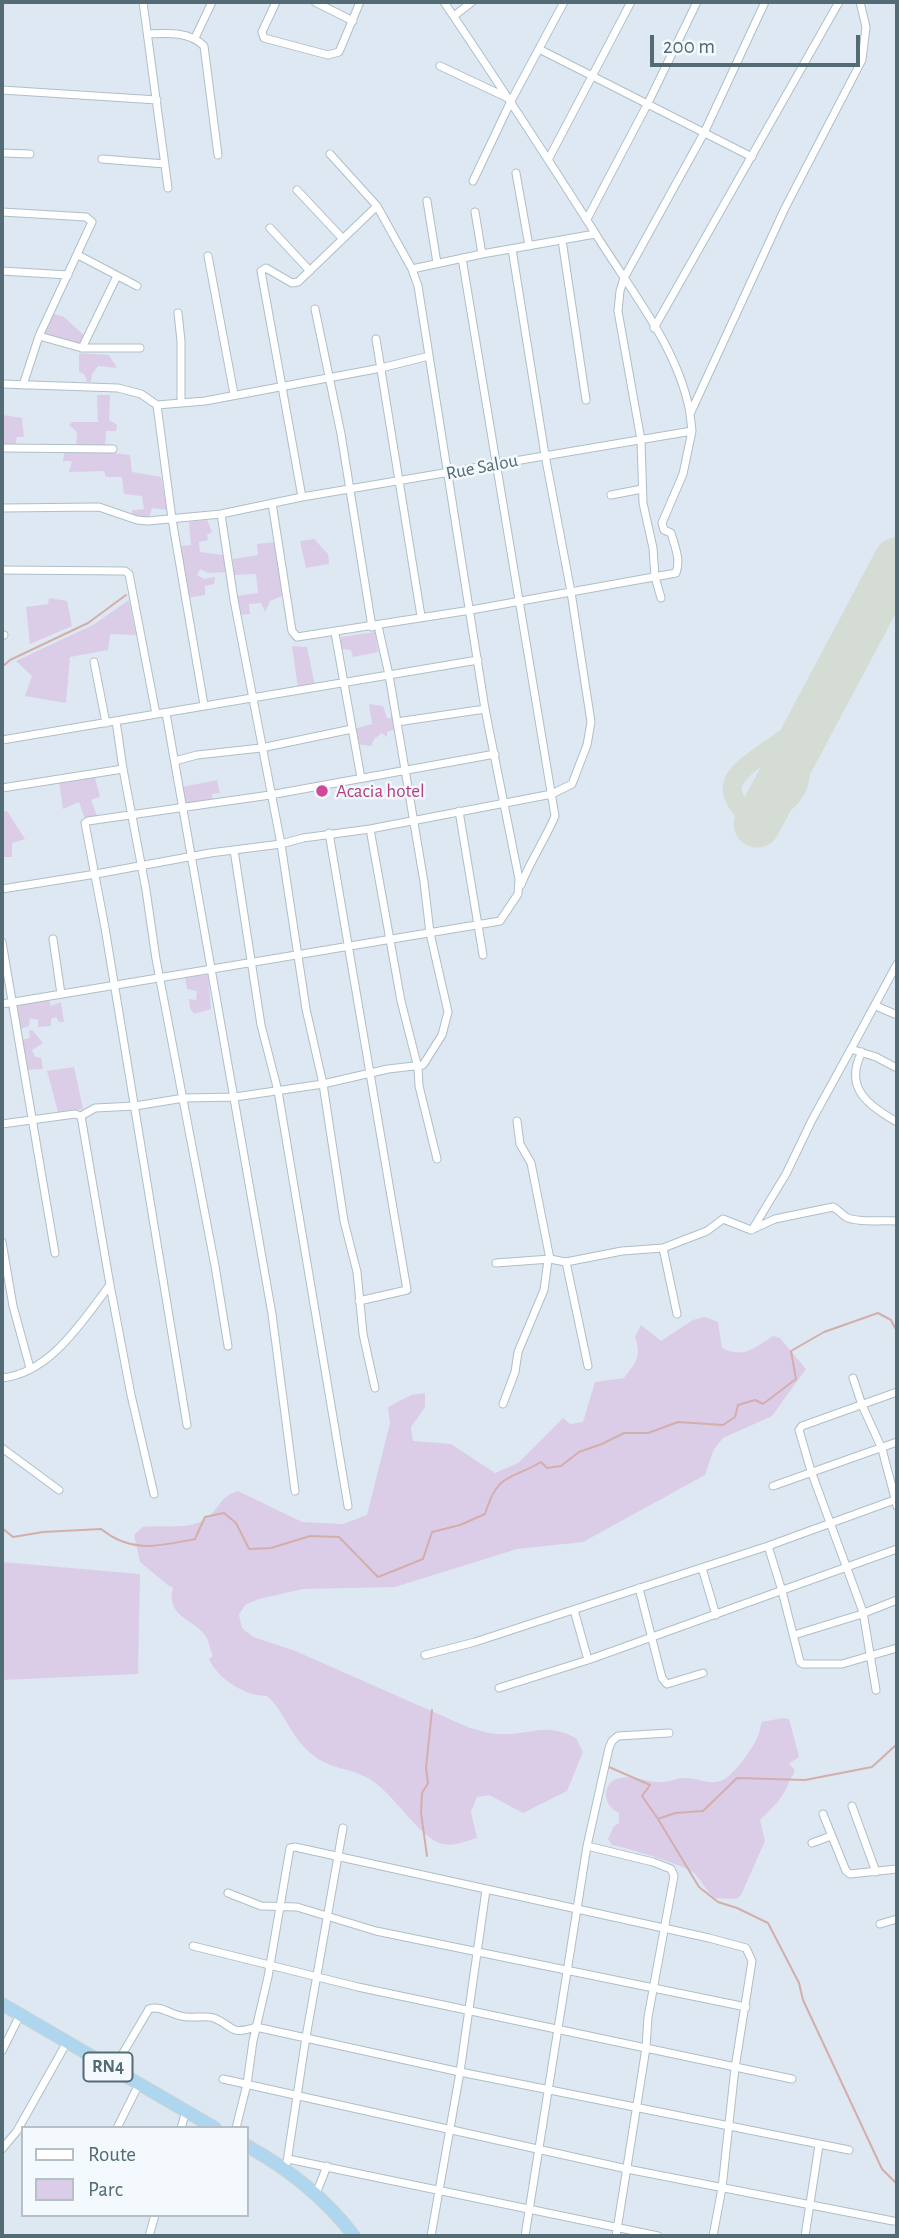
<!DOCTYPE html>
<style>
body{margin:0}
#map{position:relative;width:899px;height:2238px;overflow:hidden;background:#eef4fb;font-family:"Alegreya Sans",sans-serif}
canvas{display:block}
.frame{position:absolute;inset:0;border:4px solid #526b75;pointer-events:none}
.legend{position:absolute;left:21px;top:2126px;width:228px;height:91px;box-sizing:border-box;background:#f4f9fe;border:2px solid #b3c0c7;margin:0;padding:9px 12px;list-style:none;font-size:21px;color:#526b75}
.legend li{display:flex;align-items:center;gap:14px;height:35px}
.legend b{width:35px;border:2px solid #b3c0c7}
.scale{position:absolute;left:650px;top:35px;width:210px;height:32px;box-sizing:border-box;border:4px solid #526b75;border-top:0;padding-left:9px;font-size:21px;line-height:24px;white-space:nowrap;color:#526b75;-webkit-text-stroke:5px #f4f9fe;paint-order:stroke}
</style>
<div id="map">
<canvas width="899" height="2238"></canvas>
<div class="frame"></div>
<ul class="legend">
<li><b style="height:9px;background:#fff"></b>Route</li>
<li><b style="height:19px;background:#dbcde8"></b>Parc</li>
</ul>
<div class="scale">200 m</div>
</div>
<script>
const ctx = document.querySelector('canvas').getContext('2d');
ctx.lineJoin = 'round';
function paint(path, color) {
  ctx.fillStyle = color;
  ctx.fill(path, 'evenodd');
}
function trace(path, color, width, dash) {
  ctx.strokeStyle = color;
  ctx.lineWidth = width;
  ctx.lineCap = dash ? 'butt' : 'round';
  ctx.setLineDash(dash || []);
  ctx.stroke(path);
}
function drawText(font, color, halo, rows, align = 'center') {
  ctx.font = font + ' "Alegreya Sans",sans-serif';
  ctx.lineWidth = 5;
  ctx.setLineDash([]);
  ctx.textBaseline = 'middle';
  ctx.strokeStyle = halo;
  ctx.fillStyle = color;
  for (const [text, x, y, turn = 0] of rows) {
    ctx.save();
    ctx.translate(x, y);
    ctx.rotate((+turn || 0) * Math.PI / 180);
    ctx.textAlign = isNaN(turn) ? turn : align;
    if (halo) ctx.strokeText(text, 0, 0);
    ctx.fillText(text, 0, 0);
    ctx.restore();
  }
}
paint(new Path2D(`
 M2,2H897V2236H2ZM23,2128H247V2215H23Z`), '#dde8f2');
paint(new Path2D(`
 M52,313L64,317L87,338L77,345L43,335Z
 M79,353L109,355L117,368L98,366L92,374L91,382H87L84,374L79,372Z
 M97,395H110L109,420L117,425L116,431H106L105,447L76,446L77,432L69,425L72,422H98Z
 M3,415L22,418L24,437H17L15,445L4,446V435H2Z
 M65,448L130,455L132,472L161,477L167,510L152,508L149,518L132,516V510L144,509L142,496L124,494L122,477H106L104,471L69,472L72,461H63Z
 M207,520L212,532L207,535L208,540L199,542L200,552L224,555L227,572L208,573L200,569L197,575L204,579L215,577L214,584L205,586V595L187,598L178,546L191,545L189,522Z
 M314,539L328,554L329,564L306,568L300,541Z
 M276,542L285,595L270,601L265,612L261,603L249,604L250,614L239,615L236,596L258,593L256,574L234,575L233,559L258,555L257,544Z
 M49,598L67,601L72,626L30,644L26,607L48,604Z
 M129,600L136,635L110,634L108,650L70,657L66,703L25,696L32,676L16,661L93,625Z
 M375,632L378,652L353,657L351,650L340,649L341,637Z
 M292,646L307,647L315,686L298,688Z
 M369,704L383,706L387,718H391V712H394L396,729L387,732V737L382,733L374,739L371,746L356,744L354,729L372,724Z
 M95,778L100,797L91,800L97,816L85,819L79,802L63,809L59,781Z
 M217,780L220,793L212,794L213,801L183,806L182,787Z
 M2,811H7L25,839L12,843V857H2Z
 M208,975L211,1009L194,1014L190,1008L189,999L196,1000L197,991L187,989L185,977Z
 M48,998L51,1006L61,1002L64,1022H59L56,1017L51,1019V1026L38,1027V1020L30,1018L29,1026L17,1030L13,1004Z
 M32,1030L43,1043L32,1050L35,1057L41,1058L43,1069L25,1070L20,1040L30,1038L29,1031Z
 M74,1067L83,1109L58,1112L47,1071Z
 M705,1317L718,1322L722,1348C744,1359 754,1348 773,1336L780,1338L806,1369L772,1416L723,1438L714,1449L705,1475L583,1542L517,1549L395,1587L303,1589L259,1599L245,1605L239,1615L242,1628L253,1637L293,1650L470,1728C479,1730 489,1734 498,1734C531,1736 542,1721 576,1738L583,1752L567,1791L523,1813L489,1795L477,1797L471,1812L477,1838C463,1842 449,1849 435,1841C413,1828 389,1789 368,1778C345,1766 326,1770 305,1748C289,1732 283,1710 267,1696C245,1696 218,1679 209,1659L213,1656C210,1650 209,1640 205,1635C193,1619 165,1616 173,1587L169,1586L140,1562L134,1535L143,1527C164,1524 192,1532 209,1516C222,1505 219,1497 238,1491L302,1522L343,1524L367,1515L390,1423L388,1407L411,1395L425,1393V1407L411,1427L413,1441L451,1444L495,1473L518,1463L563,1418L570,1424L583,1422L595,1382L624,1378C636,1362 642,1357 635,1337L641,1325L661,1341L693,1320Z
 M2,1562L140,1574L138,1674L2,1680Z
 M783,1718L789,1719L799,1757L789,1764L794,1769V1774C788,1780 789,1784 785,1791C779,1802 769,1811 760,1820L765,1841L741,1895L736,1899L715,1898C706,1891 702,1881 694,1873C688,1866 624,1847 612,1845L608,1839L614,1826L619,1823V1813C602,1806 601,1782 620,1778C631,1775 646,1781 657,1782C666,1783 674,1779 683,1778C696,1777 708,1785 720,1781C732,1778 749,1753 755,1742C759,1736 760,1728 762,1722Z`), '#dbcde8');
trace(new Path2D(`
 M2,667L10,660L88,623L126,595
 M2,1528L13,1537L43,1532L101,1529C132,1554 159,1546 195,1539L205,1517L224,1513L236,1523L249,1549L271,1548L310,1536L339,1537L378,1577L423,1559L432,1532L460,1525L485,1514C498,1472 509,1481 541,1462L547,1468L561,1466L579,1452L602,1444L624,1433H648L678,1422L723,1425L735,1417L738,1405L755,1400L763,1404L796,1379L791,1351L824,1332L878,1313L891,1320L895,1328L897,1327
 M609,1767L650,1785L642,1796L658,1819L699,1887L718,1902L737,1908L768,1923L799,1983L803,2000L882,2169L897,2184
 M658,1819L675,1813L703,1811L737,1778L805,1780L872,1767L897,1744
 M427,1856L421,1813L422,1793L428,1783L426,1768L432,1710`), '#d4aeab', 2);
trace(new Path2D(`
 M796,751C811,790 786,803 757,824C720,792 726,779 764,753C781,742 797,730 814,718`), '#d4dcd4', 19);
trace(new Path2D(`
 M757,824L897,561`), '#d4dcd4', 47);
const minor = new Path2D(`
 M143,2L168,188
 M276,2L262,32L264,38L328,55L339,52L360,2
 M315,2L353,21
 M444,2C498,82 550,162 602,244C635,296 679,351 690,413
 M454,16L472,2
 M148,34C167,33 189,31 204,46L218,155
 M195,38L212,2
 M539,49L752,157
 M440,66L508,98
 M2,90L157,100
 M2,153L30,154
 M330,154L377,206L412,269
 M102,159L165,164
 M548,160L631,2
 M516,173L529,246
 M473,181L511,101L564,2
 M297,190L342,238
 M427,201L437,263
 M2,212L86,217L92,222L39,336L23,385
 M475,212L482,254
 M587,219L648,103L697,2
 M270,228L310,271
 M562,240L586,400
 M78,255L137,286
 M208,256L234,394
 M462,258L555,816C545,840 530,861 521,885
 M2,271L68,275
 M315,309L341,434L372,627
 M178,313L181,341V403
 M654,328L839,2
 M39,336L82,348H140
 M376,339L421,616
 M82,348L117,276
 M2,384L118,388L141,394L157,405L205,401L381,368L429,356
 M157,405L172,519L204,705
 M2,448L113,449
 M611,495L642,489
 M302,497L261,271L266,268L292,283L298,282L377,206
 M272,503L292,631L297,637L471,610L676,573C681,560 675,547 671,533L664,530L662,523L683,474L692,431L690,414L785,208L862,60L866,27L860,2
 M2,508L99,507L137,520L148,521L221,514L302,497L692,431
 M221,514L234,600L281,844L306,1009L323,1084L344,1221L357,1272L363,1334L375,1388
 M2,570L125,571L129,574L156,714
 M661,598L655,577L653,548L643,503L641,440L618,311L620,291L624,278L704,133L765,2
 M335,633L361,778
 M2,635H4
 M94,662L106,723
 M166,713L272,1314L295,1491
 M116,721L123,769L146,890L156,959L215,1266L228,1346
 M397,722L485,709
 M2,740L478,660
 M175,761L197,755L261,748L352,729
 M2,788L123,769
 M459,811L483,955
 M370,829L401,1001L418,1068L419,1086L437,1159
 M329,833L407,1290L359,1301
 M234,850L261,1025L278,1091L348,1506
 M2,889L96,874L210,853L281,844L303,838L370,829L552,794L572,784L587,745L591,722L571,592L545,455L512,249
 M53,939L61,994
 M2,942L55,1253
 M897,964L851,1049L876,1057L897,1068
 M2,1004L500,921L518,894L519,879L485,709L418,286L412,269L482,254L595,234
 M876,1006L897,1015
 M862,1052C843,1088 869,1106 897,1122
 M517,1121L520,1144L531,1163L550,1259
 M2,1124L75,1114L81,1116
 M752,1230L786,1174L812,1120L851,1049
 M2,1242L13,1306L30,1368
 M663,1248L677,1314
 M566,1262L588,1366
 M496,1263L550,1259L566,1262L622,1251L663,1248L707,1231L723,1219L751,1230L775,1219L833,1207C839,1210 841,1214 846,1217C856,1223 885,1220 897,1221
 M110,1285L131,1395L154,1494
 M2,1378C51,1373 83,1320 110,1285L81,1116L95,1108L135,1106L184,1098L235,1097L323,1084L388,1069L423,1065L442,1035L448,1012L430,933L424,882L389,675L378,626
 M853,1378L862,1405L882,1449L897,1506
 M503,1404L515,1372L518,1352L544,1290L548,1260
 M187,1425L105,928L85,823L88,821L270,795L495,754
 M2,1448L59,1490
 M773,1486L897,1442
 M768,1546L782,1591L800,1662L803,1664H842L897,1648
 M702,1568L716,1615
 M639,1588L662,1678L667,1684L703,1673
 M574,1610L588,1660
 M794,1635L859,1615L897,1600
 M425,1655L475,1642L768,1546L897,1499
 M499,1688L588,1660L897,1549
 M876,1690L863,1612L811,1471L799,1430L802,1426L897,1392
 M852,1806L876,1872
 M823,1814L846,1871L850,1874L897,1869
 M812,1843L831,1836
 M587,1846L653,1862L671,1869L674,1876L648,2017L646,2048L616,2236
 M228,1893L261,1906L297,1907L376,1931L746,2007
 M880,1924L897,1919
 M193,1946L358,1987L792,2079
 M2,2051L20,2015
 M113,2070L149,2009C160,2005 170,2014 181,2016C191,2019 205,2015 214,2018C234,2026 229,2036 256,2027L460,2072L849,2150
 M223,2079L627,2169L893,2221
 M117,2128L139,2084
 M181,2128L186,2111
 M236,2128L247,2084L253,2041L268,1977L290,1848L295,1847L709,1938L746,1948L752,1961L735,2068L722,2188L713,2236
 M2,2149L17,2131L67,2042
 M288,2159L658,2236
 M287,2162L306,2037L343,1828
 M316,2194L327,2166
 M149,2236L155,2215
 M431,2236L460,2072L486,1890
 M525,2236L587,1846L609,1748L612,1741L618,1736L669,1733
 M805,2236L819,2145`);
const trunk = new Path2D(`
 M2,2004L215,2128
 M247,2146C289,2169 325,2198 354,2236`);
trace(minor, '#aebfc8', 9);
trace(trunk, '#cbd3d6', 14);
trace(minor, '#fff', 7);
trace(trunk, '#aed6ef', 12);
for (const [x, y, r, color] of [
 [322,791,7,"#d1479c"]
]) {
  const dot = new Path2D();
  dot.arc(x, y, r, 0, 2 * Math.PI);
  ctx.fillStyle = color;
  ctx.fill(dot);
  trace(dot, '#f4f9fe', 2.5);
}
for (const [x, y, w] of [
 [108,2067,49]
]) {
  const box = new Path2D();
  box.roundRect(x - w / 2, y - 14.5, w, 29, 5);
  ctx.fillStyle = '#f4f9fe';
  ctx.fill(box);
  trace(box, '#526b75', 2);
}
drawText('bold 18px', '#526b75', null, [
 ["RN4",108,2067]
]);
drawText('19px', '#526b75', '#f4f9fe', [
 ["Rue Salou",482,467,-11]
]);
drawText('19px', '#b23c85', '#f4f9fe', [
 ["Acacia hotel",336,791]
], 'left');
</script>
